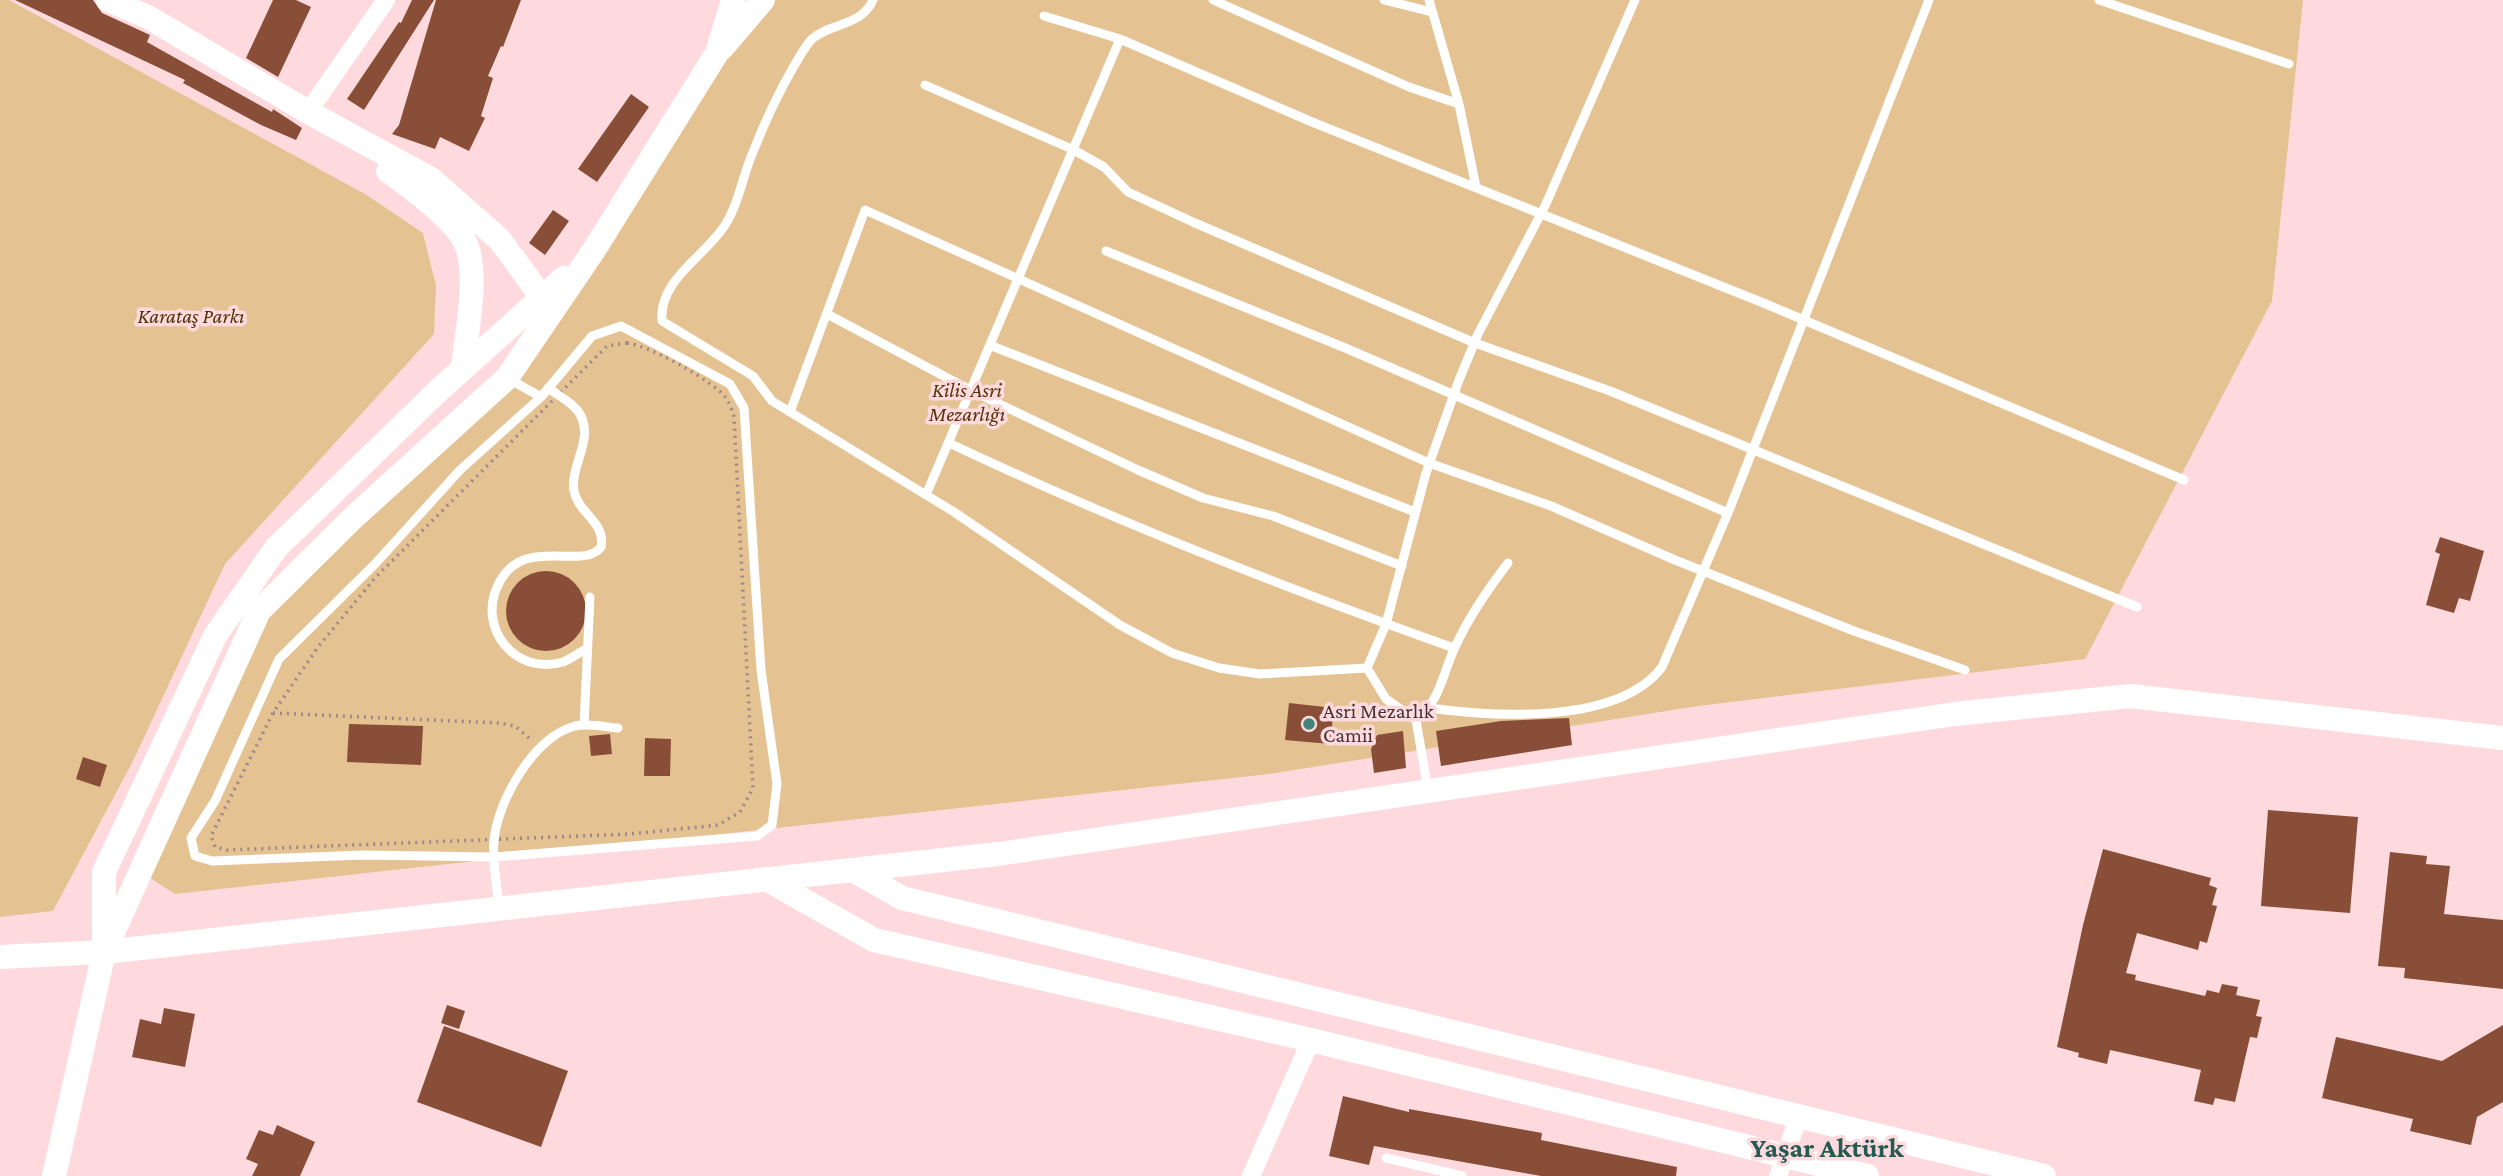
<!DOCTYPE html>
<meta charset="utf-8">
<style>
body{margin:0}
canvas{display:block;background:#fedadf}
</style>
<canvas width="2503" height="1176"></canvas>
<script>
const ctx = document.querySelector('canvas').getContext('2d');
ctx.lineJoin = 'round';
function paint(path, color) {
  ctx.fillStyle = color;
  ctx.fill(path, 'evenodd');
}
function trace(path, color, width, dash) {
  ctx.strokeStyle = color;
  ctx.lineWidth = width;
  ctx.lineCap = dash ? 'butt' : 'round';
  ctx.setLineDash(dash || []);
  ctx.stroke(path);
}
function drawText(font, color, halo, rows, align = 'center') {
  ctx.font = font + ' "Crimson Pro",serif';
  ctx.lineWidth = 7;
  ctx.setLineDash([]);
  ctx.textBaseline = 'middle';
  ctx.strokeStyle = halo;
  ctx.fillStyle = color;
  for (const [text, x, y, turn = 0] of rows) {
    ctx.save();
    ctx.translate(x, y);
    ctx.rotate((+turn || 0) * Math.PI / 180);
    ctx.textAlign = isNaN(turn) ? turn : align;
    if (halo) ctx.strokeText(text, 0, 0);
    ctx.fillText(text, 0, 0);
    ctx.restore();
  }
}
paint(new Path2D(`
 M0,0H9L365,194L423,233L436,286L434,334L225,564L133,761L53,911L0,917Z
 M763,0H2303L2272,301L2085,659L1698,706L1269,774L175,894L135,868L262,607L516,365Z`), '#e4c291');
paint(new Path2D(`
 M15,0H93L102,13L150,35L147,42L154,46L272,112L273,109L302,128L296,140L261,125L183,83L185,80Z
 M273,0H296L311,7L278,77L246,58Z
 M412,0H434L364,110L347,99L399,22L401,23Z
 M436,0H521L503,47L501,46L488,76L493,78L481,116L485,118L469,151L440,137L435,149L392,134L399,125Z
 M631,94L649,107L597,182L578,169Z
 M553,210L569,221L545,255L529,243Z
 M2440,537L2484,551L2470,601L2459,598L2454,613L2426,605L2440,554L2435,552Z
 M506 611a40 40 0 1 1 80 0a40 40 0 1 1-80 0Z
 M1289,703L1334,708L1330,744L1285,740Z
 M1569,718L1572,745L1441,766L1436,731L1501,721Z
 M349,724L423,726L421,765L347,762Z
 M1403,731L1406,768L1374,773L1371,749L1377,735Z
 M610,734L612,754L591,756L589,736Z
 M645,738L671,739L670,776H644Z
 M83,757L107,765L100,787L76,779Z
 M2268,810L2358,817L2350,913L2261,906Z
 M2103,849L2211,878L2209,885L2217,888L2212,905L2217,906L2207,943L2200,941L2198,950L2137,933L2126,973L2136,975L2135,980L2205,996L2207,990L2219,993L2222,984L2238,987L2236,995L2260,1000L2256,1016L2262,1017L2257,1038L2250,1037L2235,1102L2215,1098L2213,1105L2194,1101L2201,1070L2110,1050L2107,1064L2078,1057L2079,1053L2057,1047L2083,925Z
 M2390,852L2427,856L2426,864L2450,866L2444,914L2503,920V989L2404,978L2405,968L2378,966Z
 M447,1005L465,1011L459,1029L441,1023Z
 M164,1008L195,1014L185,1067L132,1057L140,1019L161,1024Z
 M2503,1025V1102L2477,1117L2471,1145L2410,1131L2413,1119L2322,1098L2336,1037L2442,1061Z
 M444,1026L568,1071L541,1147L417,1102Z
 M1343,1096L1409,1112V1109L1542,1133L1541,1140L1677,1167L1676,1176H1541L1374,1146L1369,1165L1329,1156Z
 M277,1125L315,1142L300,1176H252L258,1164L246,1159L259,1130L273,1135Z`), '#884e37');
trace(new Path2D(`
 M627,343C652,347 697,373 717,389C727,396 731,406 734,417L753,788L740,812L718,825L630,834L227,850L215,847L211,836L273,713L318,647L375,578L607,346Z
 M273,713L499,723L515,726L529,738`), '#9f868a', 3.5, [2, 5]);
trace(new Path2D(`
 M873,0C861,27 831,22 812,39C805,46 799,58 794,66C777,95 763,126 751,157C742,179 739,202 727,222C708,255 658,279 662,321L753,376L772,401L954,512L1120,625L1172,653L1219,668L1260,674L1367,668
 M1213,0L1409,87L1459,104
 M1384,0L1432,12
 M1429,0L1459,104L1476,187
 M2099,0L2289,64
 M1044,16L1120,39L1312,122L1761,302L2184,480
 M925,85L1074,150L1104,167L1128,192L1195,223L1475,343L1610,391L2137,607
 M1106,251L1343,347L1728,513
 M827,314L972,391L1138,470L1203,498L1273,516L1402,566
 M621,326L730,384L744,408L761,670L777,784L772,825L757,836L494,857L362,855L212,861L195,856L191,838L215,801L279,659L375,564L460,470L541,397L592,336Z
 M992,346L1415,512
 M509,379L541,397
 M548,388C559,396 575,404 581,416C593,441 570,466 574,491C578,513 606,522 601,547C582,572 523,533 498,585C477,628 515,676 563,662C571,659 578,653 586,649
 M790,412L865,210L1429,463L1551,506L1675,560L1854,631L1965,670
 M949,443C1114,521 1282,587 1454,648
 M926,495L1120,39
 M1429,708C1495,717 1618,725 1662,667L1728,513L1929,0
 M1416,720L1386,699L1367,668L1386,624L1426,473L1459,380L1478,334L1545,206L1635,0
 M1416,720C1441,701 1443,671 1456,645C1470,615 1488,589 1508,563
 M1416,720L1428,790
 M584,725L590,597
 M499,907C497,885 492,863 494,841C497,802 534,736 575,726C589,723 604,727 618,728
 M1386,1158L1462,1176`), '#fff', 9);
trace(new Path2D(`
 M308,112L386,0
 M1251,1176L1311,1040
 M1778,1176L1799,1116`), '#fff', 18);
trace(new Path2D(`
 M108,0L148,17L308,112L431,179L500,240L551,310
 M722,48L763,0
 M388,171C409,186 456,220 466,244C479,275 466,335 463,368
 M853,870L902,898L2044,1176
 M766,879L874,940L1311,1040L1867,1176
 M104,944V872L215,636L276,548L438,391L564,278
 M0,957L104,952L998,854L1955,714L2130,696L2503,738
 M54,1176L104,952L259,611L354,517L507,378L594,250L717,53L733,0`), '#fff', 24);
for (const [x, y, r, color] of [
 [1309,724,7,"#418478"]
]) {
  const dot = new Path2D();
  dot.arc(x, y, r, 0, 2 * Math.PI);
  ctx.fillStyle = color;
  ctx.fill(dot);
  trace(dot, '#fedadf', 2.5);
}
drawText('italic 21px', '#503607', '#fedadf', [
 ["Karataş Parkı",191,317],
 ["Kilis Asri",967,391],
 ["Mezarlığı",967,415]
]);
drawText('21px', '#433537', '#fedadf', [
 ["Asri Mezarlık",1323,712],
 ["Camii",1323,736]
], 'left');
drawText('bold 28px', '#245a50', '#fedadf', [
 ["Yaşar Aktürk",1827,1148]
]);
</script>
